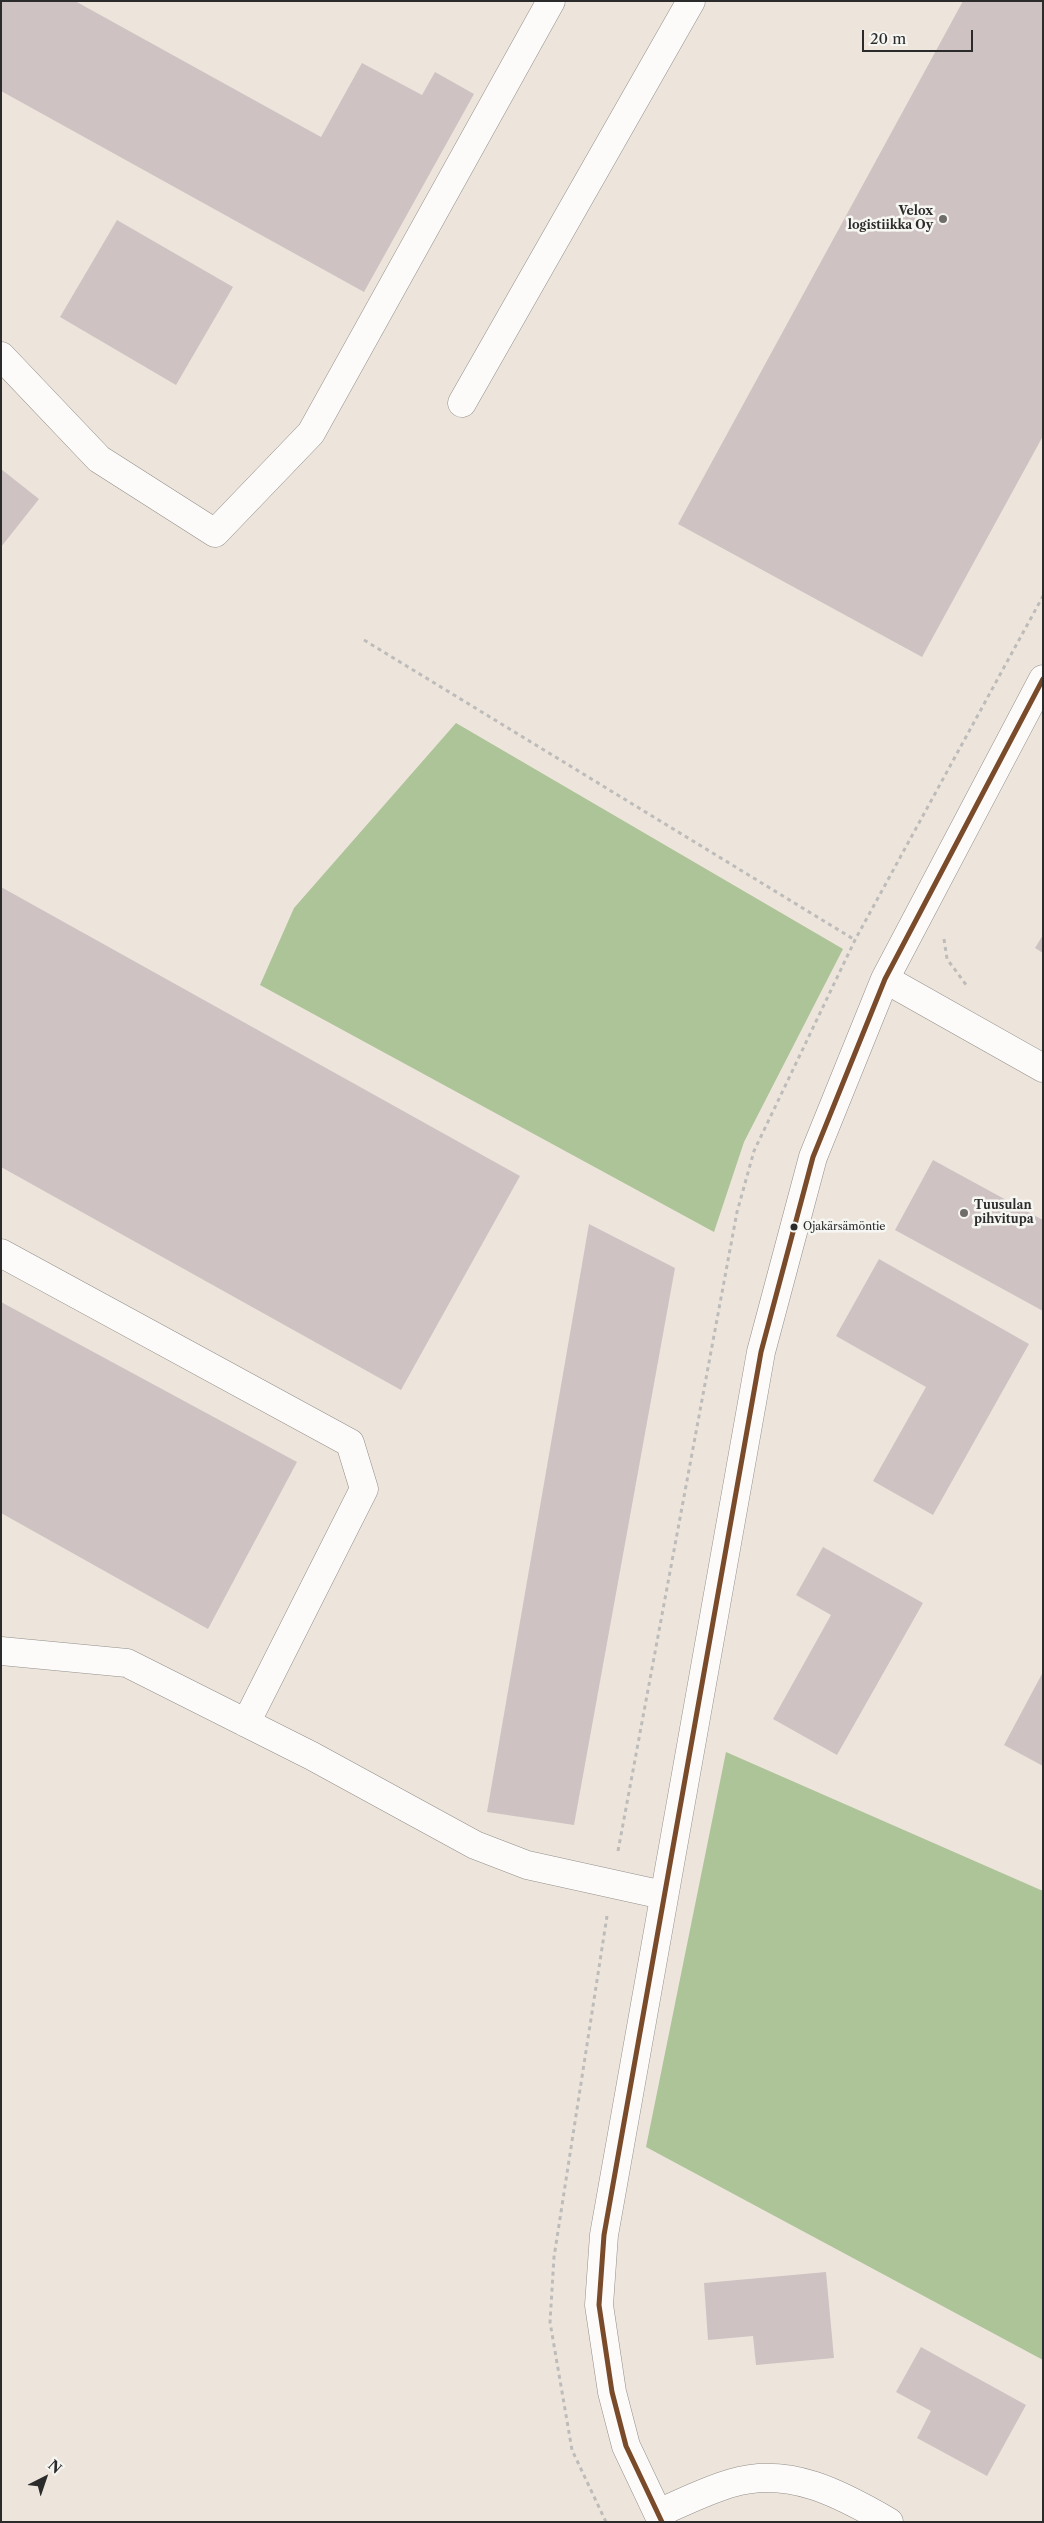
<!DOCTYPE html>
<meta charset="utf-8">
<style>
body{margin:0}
#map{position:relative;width:1044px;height:2523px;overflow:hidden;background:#ede5db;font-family:"Libre Caslon Text",serif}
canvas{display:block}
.frame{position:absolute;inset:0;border:2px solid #2b2b2b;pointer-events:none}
.north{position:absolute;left:20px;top:2453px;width:50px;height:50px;-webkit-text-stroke:4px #f6f6f2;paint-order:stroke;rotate:41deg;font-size:14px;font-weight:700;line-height:20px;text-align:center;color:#2b2b2b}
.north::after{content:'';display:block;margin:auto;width:18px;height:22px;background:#2b2b2b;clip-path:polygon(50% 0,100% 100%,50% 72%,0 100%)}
.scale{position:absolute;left:862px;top:30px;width:111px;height:22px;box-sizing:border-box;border:2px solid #2b2b2b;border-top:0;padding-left:6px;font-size:15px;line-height:18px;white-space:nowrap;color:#2b2b2b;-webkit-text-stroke:4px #f6f6f2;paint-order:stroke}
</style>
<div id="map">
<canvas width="1044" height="2523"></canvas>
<div class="frame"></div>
<div class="north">N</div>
<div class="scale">20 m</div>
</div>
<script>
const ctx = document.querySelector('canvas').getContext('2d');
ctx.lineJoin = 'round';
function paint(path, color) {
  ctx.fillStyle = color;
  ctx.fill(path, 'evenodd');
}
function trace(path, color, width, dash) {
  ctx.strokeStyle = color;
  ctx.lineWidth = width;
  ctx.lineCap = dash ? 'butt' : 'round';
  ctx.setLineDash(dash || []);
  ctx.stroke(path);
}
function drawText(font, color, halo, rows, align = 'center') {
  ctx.font = font + ' "Libre Caslon Text",serif';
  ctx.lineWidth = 5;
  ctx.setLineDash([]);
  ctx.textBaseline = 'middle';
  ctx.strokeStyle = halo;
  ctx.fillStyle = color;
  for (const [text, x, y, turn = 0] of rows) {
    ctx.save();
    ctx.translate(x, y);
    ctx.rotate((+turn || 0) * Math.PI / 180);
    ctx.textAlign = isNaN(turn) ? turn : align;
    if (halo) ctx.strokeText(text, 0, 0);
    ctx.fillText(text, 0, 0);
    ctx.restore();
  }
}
paint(new Path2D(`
 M456,723L843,949L744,1142L714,1232L260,985L294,908Z
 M726,1752L1043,1891V2360L646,2147Z`), '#adc398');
paint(new Path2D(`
 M1,1H75L321,137L362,63L422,95L435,72L474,94L364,292L1,91Z
 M963,1H1043V436L922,657L678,524Z
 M117,220L233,287L176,385L60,317Z
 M1,469L39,499L1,547Z
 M1,887L520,1176L401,1390L1,1167Z
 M1043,935V953L1035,948Z
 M933,1160L1043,1220V1311L895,1230Z
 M589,1224L675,1268L574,1825L487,1812Z
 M879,1259L1029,1344L933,1515L873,1481L926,1387L836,1336Z
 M1,1302L297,1462L208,1629L1,1513Z
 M823,1547L923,1603L837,1755L773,1719L831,1615L796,1595Z
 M1043,1672V1766L1004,1745Z
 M826,2272L834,2358L756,2365L753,2336L708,2340L704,2283Z
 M921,2347L1026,2405L987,2476L917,2438L931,2411L896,2392Z`), '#cfc2c3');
const minor = new Path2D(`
 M1,356L99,459L215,533L311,433L551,1
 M462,403L691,1
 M885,979L1043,1068
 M1,1253L350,1443L364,1489L246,1723
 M1,1651L127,1663L312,1756L475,1845L527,1865L663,1895
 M658,2513C682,2503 707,2490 732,2483C789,2466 841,2494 889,2522
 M662,2522L626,2446L612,2392L599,2305L604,2235L761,1352L813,1157L885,979L1043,679`);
trace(minor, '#928e89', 29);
trace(new Path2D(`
 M364,640L855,940
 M944,939L947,959L967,986
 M618,1851L737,1212L754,1151L855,940L1043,596
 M606,2522L572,2450L550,2322L554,2257L607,1916`), '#bdbcbb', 3, [4, 4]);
trace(minor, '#fcfbfa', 28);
trace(new Path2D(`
 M662,2522L626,2446L612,2392L599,2305L604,2235L761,1352L813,1157L885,979L1043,679`), '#7a4b2a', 5);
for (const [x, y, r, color] of [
 [943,219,5,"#6f6c69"],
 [964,1213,5,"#6f6c69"],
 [794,1227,4.5,"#2b2b2b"]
]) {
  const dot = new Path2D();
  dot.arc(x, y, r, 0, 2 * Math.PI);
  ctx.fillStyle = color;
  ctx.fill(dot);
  trace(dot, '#f6f6f2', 2);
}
drawText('11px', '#2b2b2b', '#f6f6f2', [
 ["Ojakärsämöntie",803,1227]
], 'left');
drawText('bold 12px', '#2b2b2b', '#f6f6f2', [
 ["Velox",933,212],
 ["logistiikka Oy",933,226],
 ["Tuusulan",974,1206,"left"],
 ["pihvitupa",974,1220,"left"]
], 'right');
</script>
